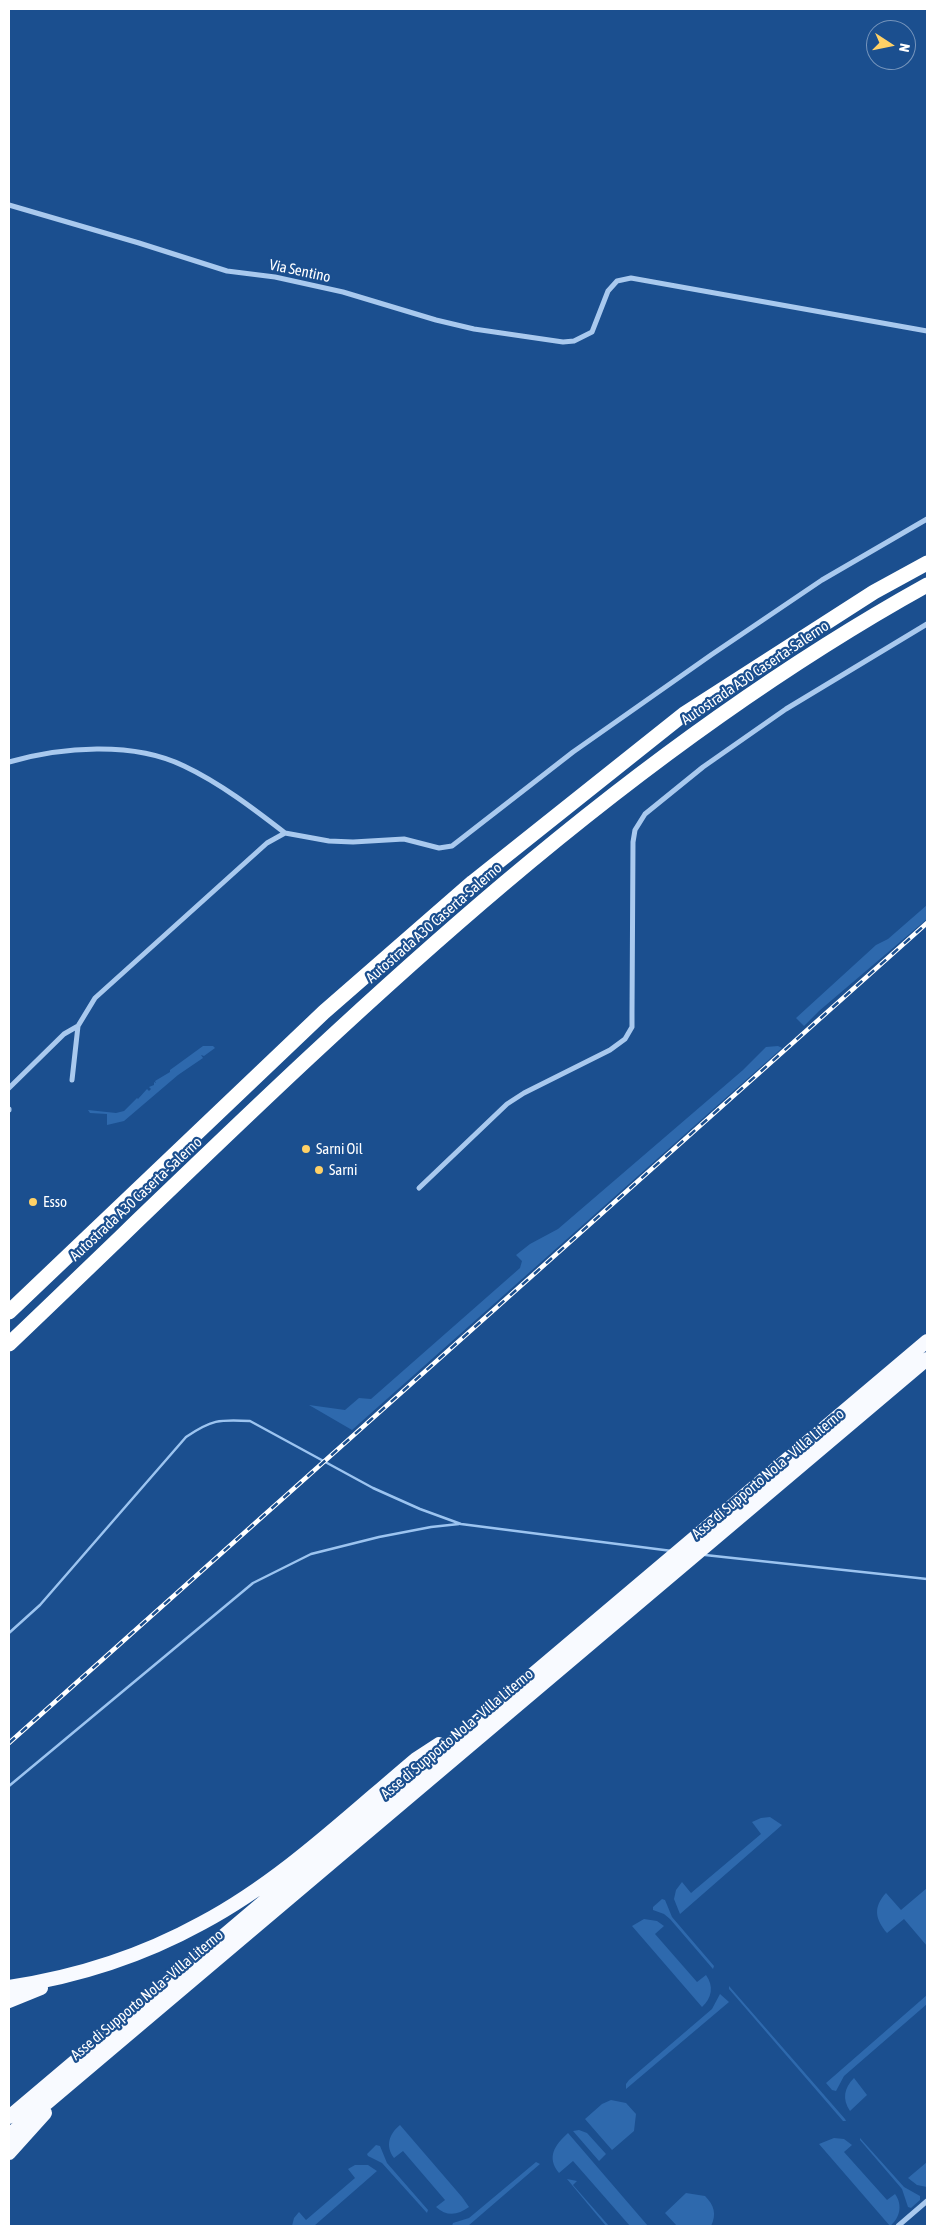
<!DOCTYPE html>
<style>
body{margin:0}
#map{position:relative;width:936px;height:2235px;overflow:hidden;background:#1b4f8f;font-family:"Asap Condensed",sans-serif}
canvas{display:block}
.frame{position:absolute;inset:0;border:10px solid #fff;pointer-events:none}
.north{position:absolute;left:866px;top:20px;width:50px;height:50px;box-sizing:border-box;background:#1b4f8f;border:1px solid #7695bc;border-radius:50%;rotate:101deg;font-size:14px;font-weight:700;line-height:20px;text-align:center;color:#fff}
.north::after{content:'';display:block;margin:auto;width:18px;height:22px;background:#ffd166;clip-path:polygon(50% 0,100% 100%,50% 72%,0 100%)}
</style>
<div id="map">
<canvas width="936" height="2235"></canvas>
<div class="frame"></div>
<div class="north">N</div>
</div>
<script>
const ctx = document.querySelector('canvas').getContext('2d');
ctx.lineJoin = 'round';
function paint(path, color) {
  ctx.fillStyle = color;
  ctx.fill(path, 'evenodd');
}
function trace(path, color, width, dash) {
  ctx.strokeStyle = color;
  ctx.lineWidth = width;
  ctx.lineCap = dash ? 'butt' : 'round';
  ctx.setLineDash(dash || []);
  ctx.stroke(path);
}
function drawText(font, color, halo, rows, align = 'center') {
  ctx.font = font + ' "Asap Condensed",sans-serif';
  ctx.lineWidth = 4.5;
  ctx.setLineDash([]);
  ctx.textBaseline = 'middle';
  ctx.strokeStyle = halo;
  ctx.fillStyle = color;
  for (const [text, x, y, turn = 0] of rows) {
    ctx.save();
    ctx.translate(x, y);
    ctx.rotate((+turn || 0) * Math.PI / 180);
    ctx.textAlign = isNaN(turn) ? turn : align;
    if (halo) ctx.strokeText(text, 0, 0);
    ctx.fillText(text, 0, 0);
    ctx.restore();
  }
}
paint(new Path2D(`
 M927,905V919L819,1011L804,1026L796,1018L876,945L888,939Z
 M203,1046H213L215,1048L204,1056L201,1055L203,1058L178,1075L124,1121L107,1125V1114L90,1113L88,1110L116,1113L124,1111L137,1098L138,1099L147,1089L149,1091L151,1089L149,1087L154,1085V1082L156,1083L155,1081L170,1072V1070Z
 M778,1046L782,1048L352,1430L309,1405L345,1410L359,1398L371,1399L520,1268L522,1261L516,1255L530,1244L558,1229L743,1070L766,1047Z
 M770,1817L782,1825L680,1914L674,1899L676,1890L682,1882L691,1893L761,1834L752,1822L761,1818Z
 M927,1888V1946L904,1919L887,1933C875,1919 873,1907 886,1893L901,1910Z
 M662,1899L665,1900L672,1917L714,1966L713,1969L670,1919L664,1914L653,1910V1907Z
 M644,1919L657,1921L664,1926L655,1934L697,1982L706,1975C714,1986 712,1998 702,2007L632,1926Z
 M729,1986L845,2119L846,2121H843L729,1989Z
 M720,1994L729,2002L626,2089V2084L629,2080L712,2009Z
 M927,1995V2004L844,2076L836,2091L832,2090L826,2083Z
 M854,2078L867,2095L850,2111C842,2099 844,2088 854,2078Z
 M611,2100L626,2103L636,2114L634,2131L612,2150L585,2119L602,2104Z
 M400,2125L462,2197L469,2207C458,2215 447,2217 436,2207L445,2200L403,2151L394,2158C385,2146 389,2134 400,2125Z
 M579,2130L587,2133L606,2154L599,2161L573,2131Z
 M568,2133L648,2226H630L573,2161L559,2173C546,2157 555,2145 568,2133Z
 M834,2138L844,2139L852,2145L844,2152L887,2200L895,2194C903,2205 900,2218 890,2226L819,2144Z
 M860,2138L904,2187L920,2196V2200L911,2208L908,2207L902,2189L860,2140Z
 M376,2145L380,2146L387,2163L428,2210L427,2213L382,2163L368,2156L367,2154Z
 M536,2162L540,2164L468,2226H452L453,2223L469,2218Z
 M927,2162V2187L917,2185L908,2178Z
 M355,2165H368L377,2171L314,2226H292L294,2218L299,2212L306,2220L355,2178L348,2169Z
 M567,2179L577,2181L573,2185L609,2226H606Z
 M686,2193L705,2196C714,2205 717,2214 711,2226H677L665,2213Z`), '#2e69ad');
trace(new Path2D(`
 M705,1555L927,1579
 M9,1633L40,1605L186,1437C211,1420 219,1419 250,1421L373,1488L420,1509L461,1524L672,1551
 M9,1786L253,1583L311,1554L379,1537L431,1527L459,1524`), '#9cc4f0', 2.5);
trace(new Path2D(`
 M9,205L139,243L227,271L275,277L343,292L436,320L474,329L563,342L574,341L592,332L608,291L617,281L631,278L927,331
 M9,762C61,747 133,741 184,766C220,783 254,809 285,833
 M78,1026L95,998L267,843L285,833L329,841L353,842L404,839L439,848L452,846L573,752L711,655L822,580L927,519
 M9,1088L64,1034L78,1026L72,1080
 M9,1109V1110
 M419,1188L507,1104L524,1093L610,1050L625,1039L632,1027V1013L633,842L635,830L645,814L703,767L786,709L927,624
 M898,2226L927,2201`), '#a9c9ee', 5);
trace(new Path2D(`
 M9,1987C76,1977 142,1956 202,1923C281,1881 348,1816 416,1759L439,1744
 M9,2001L41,1988
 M9,2117L927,1341
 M9,2135L927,1359
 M9,2153L45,2113`), '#f8faff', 14);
trace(new Path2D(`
 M9,1312L324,1012L473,882L684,714L874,592L927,563
 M9,1344C296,1071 577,779 927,585`), '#fff', 15);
const rail = new Path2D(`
 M9,1743L927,923`);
trace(rail, '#fff', 4.5);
trace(rail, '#1b4f8f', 2.5, [8]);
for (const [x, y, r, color] of [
 [306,1149,5,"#ffd166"],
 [319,1170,5,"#ffd166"],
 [33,1202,5,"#ffd166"]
]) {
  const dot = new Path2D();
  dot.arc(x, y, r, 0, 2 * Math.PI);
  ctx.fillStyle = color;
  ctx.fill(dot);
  trace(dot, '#1b4f8f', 2);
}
drawText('15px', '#fff', '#1b4f8f', [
 ["Via Sentino",300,271,12],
 ["Autostrada A30 Caserta-Salerno",755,673,-34],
 ["Autostrada A30 Caserta-Salerno",434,923,-41],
 ["Autostrada A30 Caserta-Salerno",136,1199,-43],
 ["Asse di Supporto Nola - Villa Literno",768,1474,-40],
 ["Asse di Supporto Nola - Villa Literno",457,1734,-40],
 ["Asse di Supporto Nola - Villa Literno",147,1995,-40]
]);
drawText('15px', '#fff', '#1b4f8f', [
 ["Sarni Oil",316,1149],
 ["Sarni",329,1170],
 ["Esso",43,1202]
], 'left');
</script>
